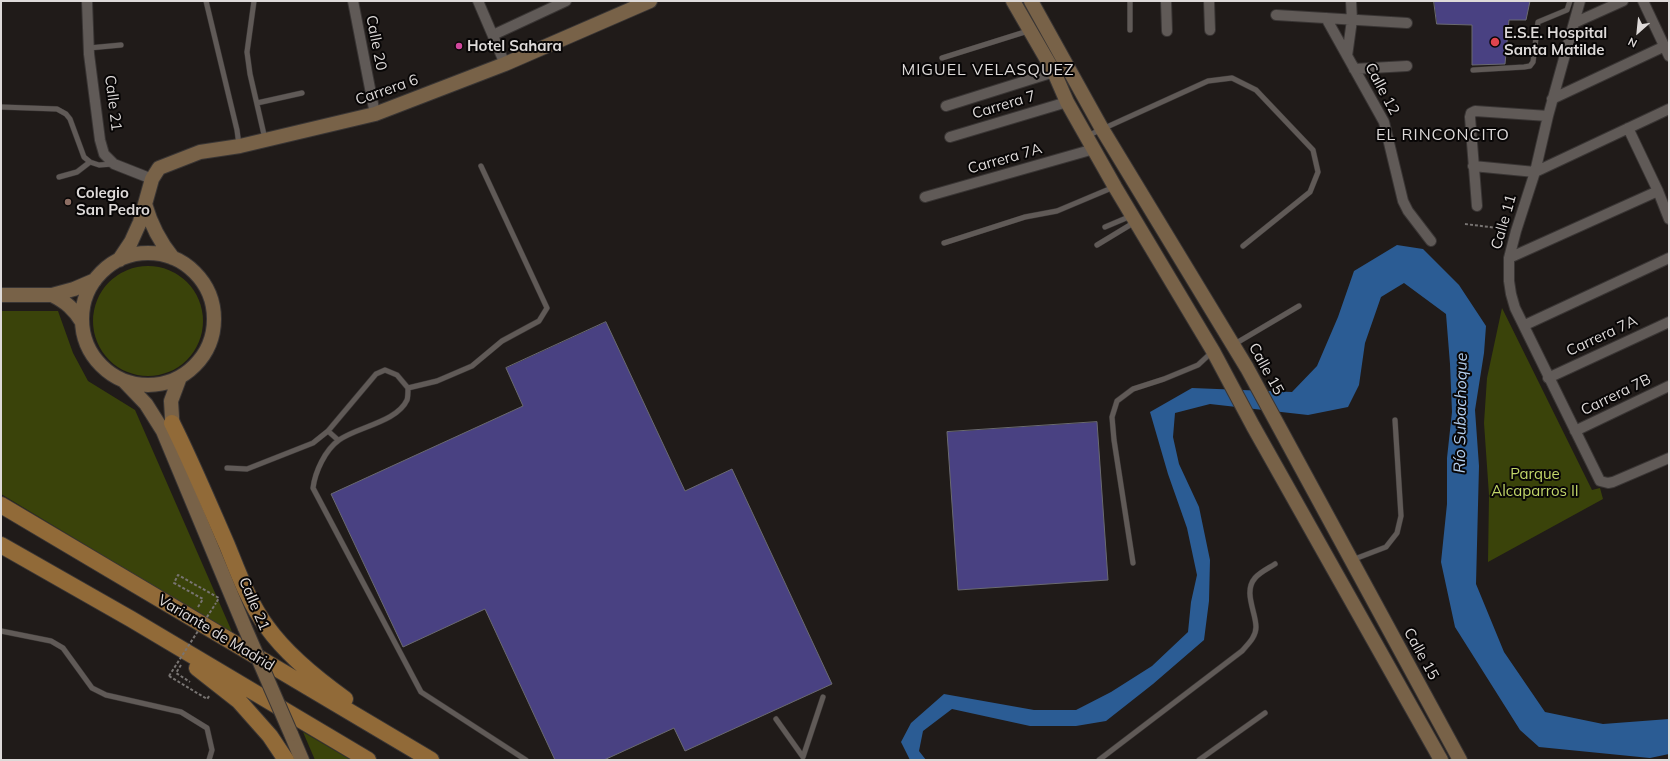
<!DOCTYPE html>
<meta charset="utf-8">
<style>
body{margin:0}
#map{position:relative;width:1670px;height:761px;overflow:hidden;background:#201b19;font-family:Mulish,sans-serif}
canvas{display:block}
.frame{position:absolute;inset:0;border:2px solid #dedad9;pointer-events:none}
.north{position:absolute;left:1618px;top:12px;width:40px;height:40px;-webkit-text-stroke:3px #080606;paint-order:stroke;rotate:207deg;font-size:11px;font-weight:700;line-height:16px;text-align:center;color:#dedad9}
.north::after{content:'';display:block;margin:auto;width:14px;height:18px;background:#dedad9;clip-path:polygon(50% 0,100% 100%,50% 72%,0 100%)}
</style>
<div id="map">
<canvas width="1670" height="761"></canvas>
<div class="frame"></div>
<div class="north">N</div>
</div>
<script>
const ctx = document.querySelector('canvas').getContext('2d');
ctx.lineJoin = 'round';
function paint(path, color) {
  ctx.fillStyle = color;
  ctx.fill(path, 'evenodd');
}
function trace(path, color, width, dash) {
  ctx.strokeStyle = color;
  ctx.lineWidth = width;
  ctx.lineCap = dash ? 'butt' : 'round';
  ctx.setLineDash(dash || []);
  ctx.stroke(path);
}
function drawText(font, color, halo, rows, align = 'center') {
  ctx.font = font + ' Mulish,sans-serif';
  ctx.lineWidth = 4;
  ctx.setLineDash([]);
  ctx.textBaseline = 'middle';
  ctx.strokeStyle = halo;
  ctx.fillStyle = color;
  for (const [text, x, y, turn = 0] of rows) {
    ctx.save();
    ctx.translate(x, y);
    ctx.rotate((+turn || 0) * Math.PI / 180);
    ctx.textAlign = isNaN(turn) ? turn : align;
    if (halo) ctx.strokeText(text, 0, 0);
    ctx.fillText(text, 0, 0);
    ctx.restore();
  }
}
paint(new Path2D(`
 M93 321a55 55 0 1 1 110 0a55 55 0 1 1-110 0Z
 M1502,308L1592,490L1600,488L1603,499L1488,562L1489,495L1484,423L1487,378Z
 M1,311H58L73,353L88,381L135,410L233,634L1,494Z
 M303,732L351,760H315Z`), '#3a430a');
paint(new Path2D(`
 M1397,245L1423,249L1459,285L1486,326L1484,353L1475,410L1479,466L1476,584L1504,652L1545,712L1603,724L1669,719V754L1650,758L1539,747L1520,730L1455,627L1441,562L1447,504V458L1452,412L1450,364L1446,314L1404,283L1381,297L1365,343L1359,385L1348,407L1308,415L1210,404L1175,413L1173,437L1179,464L1199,507L1210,560L1209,601L1204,640L1153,684L1106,721L1076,726H1030L952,709L923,731L919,751L926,760H910L901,742L911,723L944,694L1034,710H1076L1111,692L1152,666L1188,632L1191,602L1197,575L1187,528L1168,474L1150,412L1192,388L1292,392L1317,366L1338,317L1354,271Z`), '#2b5c94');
const building = new Path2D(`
 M1434,1H1530L1526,20H1509L1505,64L1472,65V25L1437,24Z
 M606,322L685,491L732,469L832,684L685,751L674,728L604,760H555L485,609L403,647L331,494L523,406L506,368Z
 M1097,422L1108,580L958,590L947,432Z`);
paint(building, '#494182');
trace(building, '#6a6a70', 1);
const lane = new Path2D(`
 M206,1L237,130L239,145
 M254,1L247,52L250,74L265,139
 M1130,1V30
 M89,48L121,45
 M942,58L1028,31
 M1473,70L1524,67L1530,66L1533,62L1538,22L1567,10L1570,1
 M257,103L302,93
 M1,107L57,109L66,114L70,119L84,157L90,162L99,165L113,164
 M1087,136L1208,81L1232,78L1256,90L1313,150L1318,172L1310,192L1243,246
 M59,177L77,172L90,162
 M1105,227L1131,216
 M944,243L1025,217L1057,211L1114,187
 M1097,245L1135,222
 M1233,345L1299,306
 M408,388L437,381L472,366L502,341L539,321L547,308L481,166
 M328,431L338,440
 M227,468L247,469L313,443L328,431L376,374L385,370L397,375L408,388C408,391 408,397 407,400C397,422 357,427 339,440C325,450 315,472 313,488L421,692L526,760
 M1352,560L1386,547L1397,533L1401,516L1395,420
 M1133,563L1114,440L1112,417L1117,401L1133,389L1164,379L1198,365L1212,352
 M1,631L51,641L63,648L92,688L106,695L181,712L207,728L212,750L209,760
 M776,719L803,757L823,697
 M1099,760L1242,651C1248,644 1256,637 1256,627C1256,612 1243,592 1255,578C1260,572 1269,568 1275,564
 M1199,760L1265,713`);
const street = new Path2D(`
 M87,1L89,54L100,140L104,154L114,164L152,179
 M353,1L375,114
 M478,1L505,64
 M1166,1L1167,31
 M1209,1L1210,30
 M1580,1L1548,116L1535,172L1516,231L1509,258V281L1511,294L1515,308L1600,481L1608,483L1613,482L1669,458
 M1643,1L1669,56
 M1276,15L1407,23
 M1326,18L1384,122L1403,201L1408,211L1431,241
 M1574,23L1623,1
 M493,35L566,1
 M1347,56L1352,20L1351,1
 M1354,69L1407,66
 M1552,99L1665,46
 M946,106L1054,72
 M1628,128L1658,191L1669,219
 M950,137L1067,102
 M1473,166L1535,172L1669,109
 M925,197L1094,149
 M1477,206L1470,117L1471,113L1475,111L1548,116
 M1509,258L1658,191
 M1525,325L1669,258
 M1548,378L1669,322
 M1575,431L1669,386`);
const secondary = new Path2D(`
 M1013,1L1054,72L1067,102L1115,187L1213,351L1253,426L1441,760
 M1031,1L1102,129L1247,368L1460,760
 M145,204C151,225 159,241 173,258
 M82 319a66 66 0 1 1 132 0a66 66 0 1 1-132 0Z
 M119,260L131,242L140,222L152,179L159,168L200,152L240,146L375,114L505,64L650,1
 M1,295H52L74,289L95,280
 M52,295C66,302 74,309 82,322
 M124,381L146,404L163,431L245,628
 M173,433L171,401L180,377
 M291,734L302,760`);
const primary = new Path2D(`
 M172,423C192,463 209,504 227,545C238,572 249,603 267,627C287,655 317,679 345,699
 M1,505L431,760
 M1,545L131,619L368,760
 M197,668L239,701L270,736L286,760`);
trace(lane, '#393534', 6);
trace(street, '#393534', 12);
trace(secondary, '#393534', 16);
trace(primary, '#393534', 18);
trace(new Path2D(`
 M1465,224L1505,229
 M198,607L203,599L174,583L178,575L219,598L216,603
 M181,665L176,673L190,682
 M169,676L207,699L210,695`), '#787472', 2, [3, 2]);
trace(lane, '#605a57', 5);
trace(street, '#605a57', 10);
trace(secondary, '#786248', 14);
trace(primary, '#916a38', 16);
const secondaryBridge = new Path2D(`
 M245,628L291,734`);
trace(secondaryBridge, '#393534', 16, []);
trace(new Path2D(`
 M169,676L216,603`), '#787472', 2, [3, 2]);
trace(secondaryBridge, '#786248', 14);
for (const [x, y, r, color] of [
 [1495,42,5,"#e0444e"],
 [459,46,4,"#d1479c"],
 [68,202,4,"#8d6e63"]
]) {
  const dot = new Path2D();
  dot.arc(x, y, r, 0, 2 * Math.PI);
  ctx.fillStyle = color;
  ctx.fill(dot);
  trace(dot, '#080606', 1.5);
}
drawText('bold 15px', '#dedad9', '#080606', [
 ["E.S.E. Hospital",1504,33],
 ["Santa Matilde",1504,50],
 ["Hotel Sahara",467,46],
 ["Colegio",76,193],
 ["San Pedro",76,210]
], 'left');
drawText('15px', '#dedad9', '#080606', [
 ["Calle 20",376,43,79],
 ["Calle 12",1382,89,62],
 ["Carrera 6",387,90,-19],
 ["Calle 21",113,103,83],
 ["Carrera 7",1004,105,-17],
 ["Carrera 7A",1005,159,-16],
 ["Calle 11",1504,222,-74],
 ["Carrera 7A",1602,336,-25],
 ["Calle 15",1266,369,61],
 ["Carrera 7B",1616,395,-26],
 ["Calle 21",254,604,67],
 ["Variante de Madrid",216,633,31],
 ["Calle 15",1421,654,61]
]);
drawText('15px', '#c2d669', '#080606', [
 ["Parque",1535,474],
 ["Alcaparros II",1535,491]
]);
ctx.letterSpacing = '1px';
drawText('16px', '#dedad9', '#080606', [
 ["MIGUEL VELASQUEZ",988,70],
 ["EL RINCONCITO",1443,135]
]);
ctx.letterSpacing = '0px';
drawText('italic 16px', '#b3ceee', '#080606', [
 ["Río Subachoque",1461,413,-89]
]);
</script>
